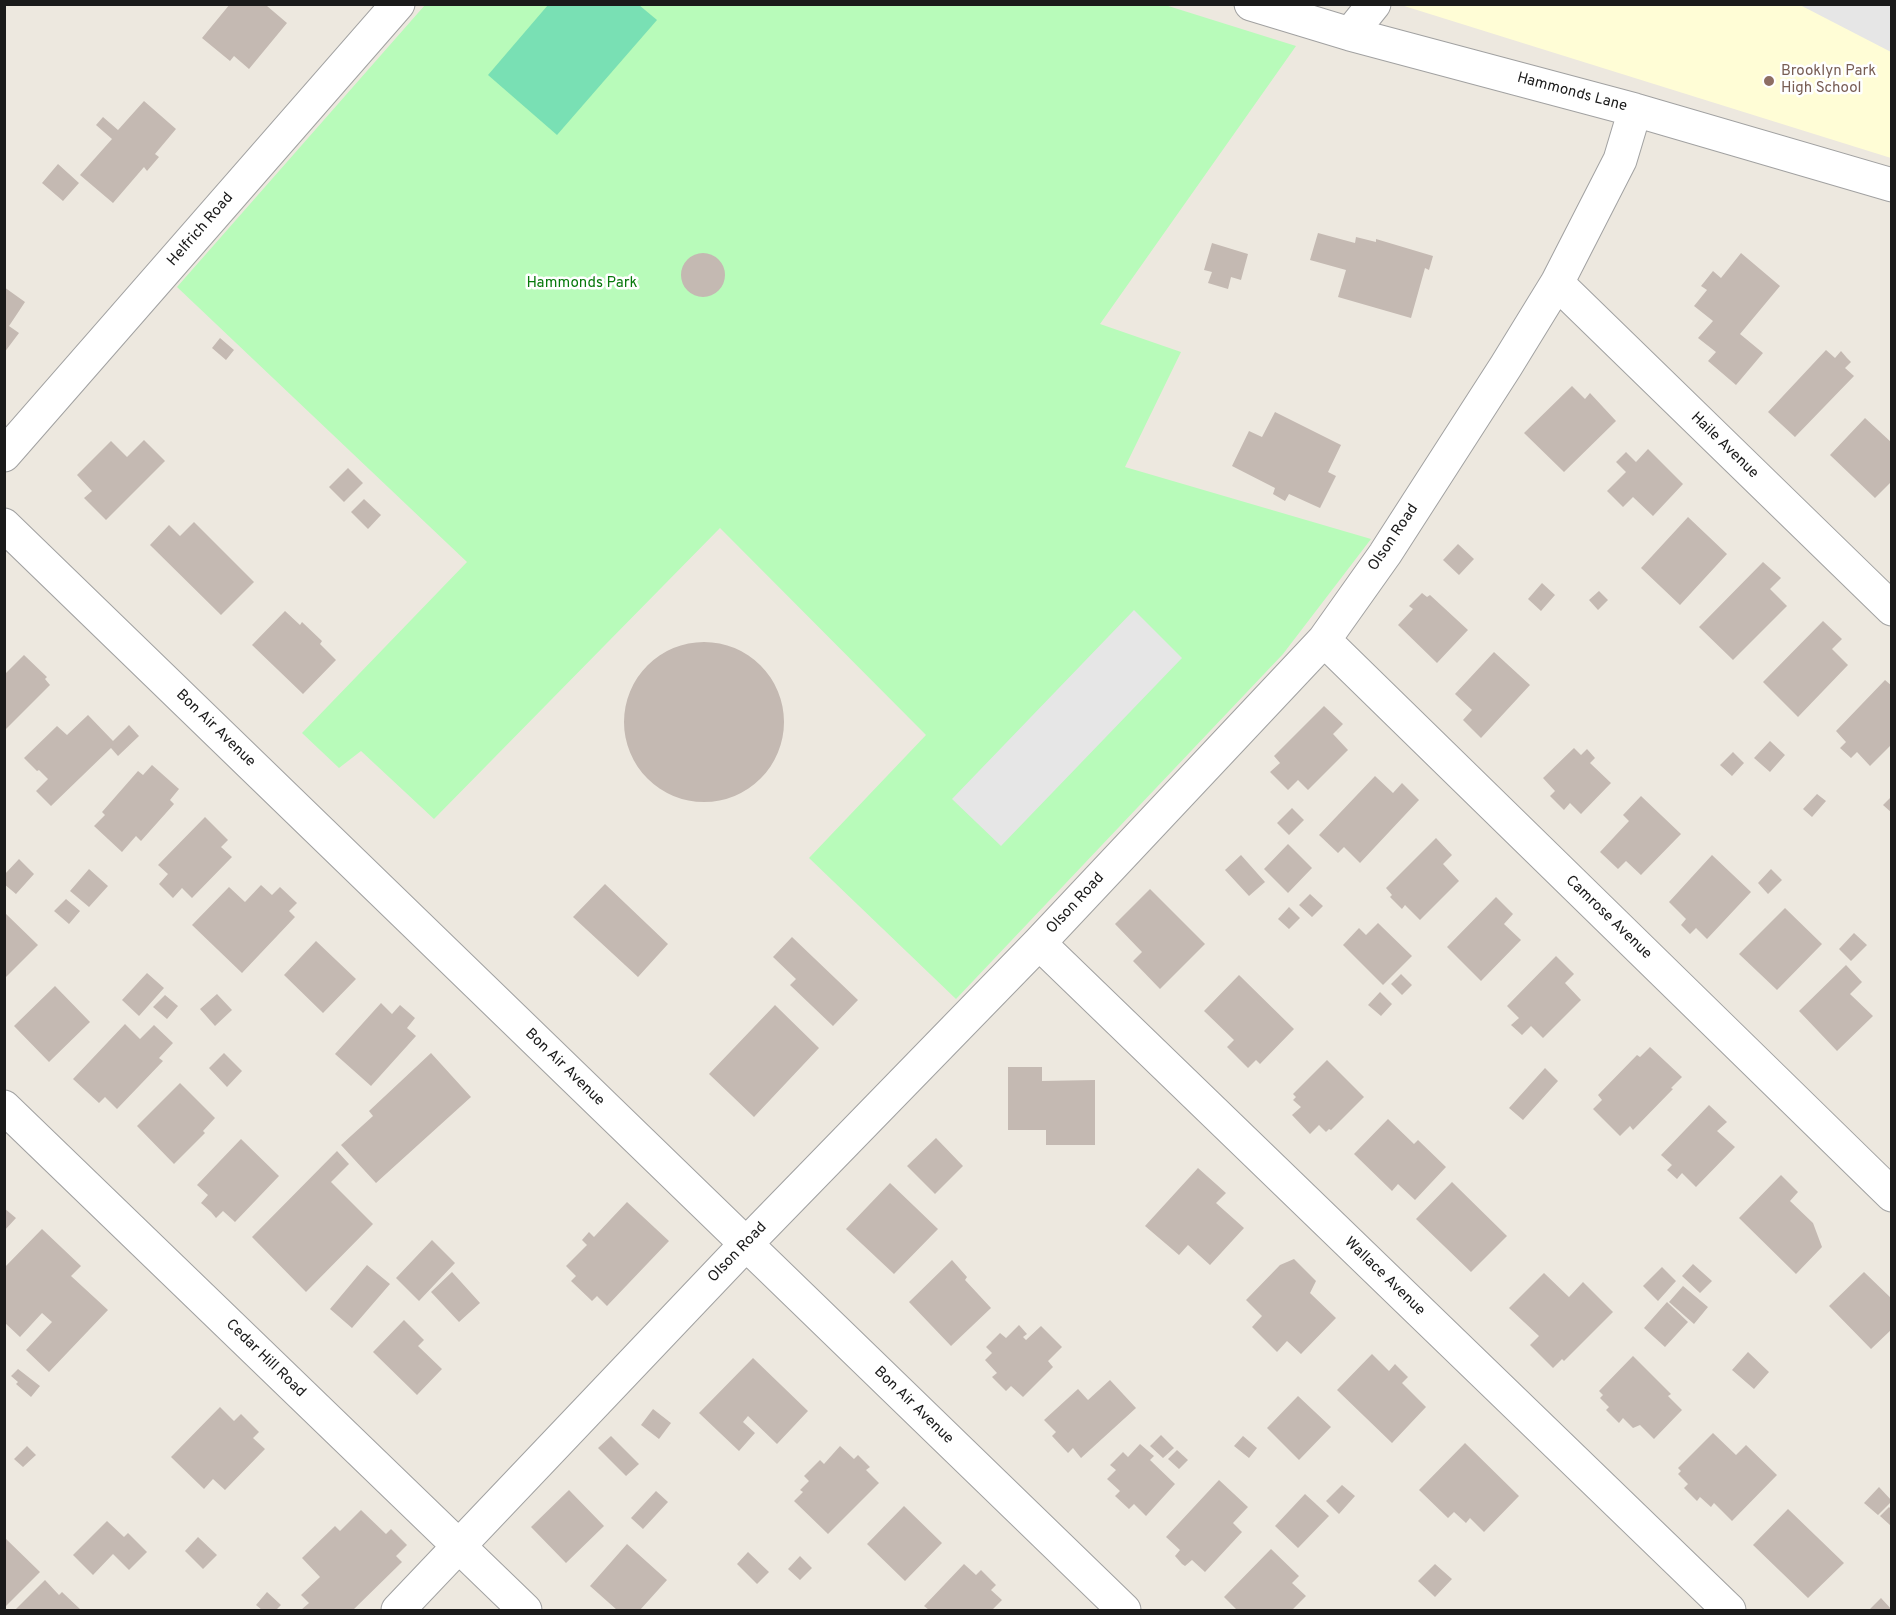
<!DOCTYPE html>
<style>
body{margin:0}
#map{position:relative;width:1896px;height:1615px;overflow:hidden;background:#ede8df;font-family:Overpass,sans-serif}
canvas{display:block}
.frame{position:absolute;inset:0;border:6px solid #1a1a1a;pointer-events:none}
</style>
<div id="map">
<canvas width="1896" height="1615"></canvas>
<div class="frame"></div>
</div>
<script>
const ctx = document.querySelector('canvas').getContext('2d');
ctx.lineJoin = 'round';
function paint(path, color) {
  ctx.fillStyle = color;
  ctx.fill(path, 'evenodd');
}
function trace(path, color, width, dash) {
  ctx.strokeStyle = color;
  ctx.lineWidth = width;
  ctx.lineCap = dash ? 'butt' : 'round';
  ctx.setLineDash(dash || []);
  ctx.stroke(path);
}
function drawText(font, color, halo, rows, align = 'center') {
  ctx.font = font + ' Overpass,sans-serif';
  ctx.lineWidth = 5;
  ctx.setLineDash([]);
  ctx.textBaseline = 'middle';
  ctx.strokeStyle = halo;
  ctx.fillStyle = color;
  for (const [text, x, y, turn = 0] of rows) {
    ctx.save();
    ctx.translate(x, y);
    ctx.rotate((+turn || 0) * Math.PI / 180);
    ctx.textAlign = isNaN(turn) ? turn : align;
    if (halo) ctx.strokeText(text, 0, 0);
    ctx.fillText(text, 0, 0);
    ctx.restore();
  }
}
paint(new Path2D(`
 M1401,5H1891V158Z`), '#fffdd6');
paint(new Path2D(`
 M425,5H1165L1296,46L1100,324L1181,352L1125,467L1371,539L1283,654L956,999L809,858L926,735L720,528L434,819L361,751L339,768L302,733L467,562L177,287Z`), '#b8fbba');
paint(new Path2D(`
 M548,5H639L657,20L557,135L488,75Z`), '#79e0b4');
paint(new Path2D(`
 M1800,5H1891V52Z
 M1134,610L1182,658L1001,846L952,799Z`), '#e6e6e6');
paint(new Path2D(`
 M230,4H268L267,6L287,23L249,69L234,56L230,61L202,38Z
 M144,101L176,129L155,154L159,157L147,171L144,167L113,203L80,175L112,139L96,125L103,117L118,130Z
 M58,164L79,183L63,201L42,183Z
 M1318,233L1355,243L1356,237L1376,242V239L1433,256L1429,270L1425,268L1411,318L1338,297L1346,270L1310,260Z
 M1212,243L1248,254L1241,280L1231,277L1228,289L1208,283L1212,272L1204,270Z
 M681 275a22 22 0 1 1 44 0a22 22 0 1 1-44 0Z
 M1741,253L1780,286L1740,334L1763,353L1736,385L1708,361L1716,352L1698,338L1713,321L1694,306L1707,290L1701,286L1713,271L1721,278Z
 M4,287L25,302L9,326L19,333L4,353Z
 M220,338L234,350L226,360L212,348Z
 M1826,350L1835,358L1841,351L1847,358L1851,362L1845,368L1854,376L1795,437L1768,412Z
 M1572,386L1585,399L1590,393L1616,421L1564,472L1524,433Z
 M1275,412L1341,445L1328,472L1336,476L1320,508L1289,494L1285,501L1273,494L1275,488L1232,466L1249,431L1262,437Z
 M1865,418L1892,443V481L1875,498L1830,455Z
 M144,440L165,461L106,520L84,498L92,491L77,475L111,441L127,457Z
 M1648,449L1683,484L1653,516L1633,497L1623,507L1607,491L1626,472L1616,462L1626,452L1636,462Z
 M348,468L363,483L344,502L329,487Z
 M364,499L381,515L368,529L351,512Z
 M1688,517L1727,554L1680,605L1641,568Z
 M194,522L254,582L221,615L150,545L169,525L180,536Z
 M1458,544L1474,559L1459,575L1443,560Z
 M1763,562L1781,578L1770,589L1787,606L1733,660L1699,627Z
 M1542,583L1555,595L1541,611L1528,599Z
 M1599,591L1608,600L1598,610L1589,600Z
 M1422,593L1427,597L1430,595L1468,630L1437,663L1398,625L1413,609L1409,606Z
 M285,611L300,625L302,622L322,641L320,644L336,660L303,694L252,645Z
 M1823,621L1842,639L1832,649L1848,665L1798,717L1763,682Z
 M624 722a80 80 0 1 1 160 0a80 80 0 1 1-160 0Z
 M1494,652L1530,685L1481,738L1463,720L1472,710L1455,694Z
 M24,655L47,677L45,679L50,685L4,731V675Z
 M1885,680L1892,686V744L1870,766L1857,752L1851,758L1840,748L1846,742L1836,731Z
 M1324,706L1343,724L1333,734L1348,750L1308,790L1298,780L1288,790L1270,772L1280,763L1274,756Z
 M88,715L113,741L129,725L139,736L118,756L111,748L51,806L36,791L48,779L39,770L37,771L24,758L57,726L67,735Z
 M1770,741L1785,755L1770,772L1754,758Z
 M1574,748L1581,755L1587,749L1595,758L1590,763L1611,783L1581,814L1570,803L1564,810L1550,796L1555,791L1543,778Z
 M1733,752L1744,763L1732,776L1720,765Z
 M152,765L179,789L170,800L174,804L141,841L136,836L122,852L94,826L105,815L102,812L138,771L143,775Z
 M1375,776L1393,793L1402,783L1419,800L1360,863L1344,847L1338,853L1319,835Z
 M1817,794L1826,801L1812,817L1803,809Z
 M1641,796L1681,834L1641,875L1626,861L1618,869L1600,852L1629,821L1623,815Z
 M1892,796V813L1883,805Z
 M1292,808L1304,820L1289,835L1277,823Z
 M205,817L228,840L221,847L232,857L192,898L182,888L173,898L159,884L168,874L158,865Z
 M1436,838L1452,855L1443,864L1459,881L1420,920L1405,905L1402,909L1390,897L1392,895L1386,888Z
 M1288,844L1312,868L1288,893L1264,869Z
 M1241,855L1265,882L1249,896L1225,870Z
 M1712,855L1751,892L1707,939L1696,928L1690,934L1681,925L1686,919L1669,902Z
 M19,859L34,874L16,894L4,884V875Z
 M89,869L108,886L89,907L70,891Z
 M1771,869L1782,880L1768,894L1758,883Z
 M605,884L668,944L638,977L573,917Z
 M261,885L272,895L280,887L297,903L289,911L295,917L242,973L192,925L229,887L245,902Z
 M1150,889L1205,944L1160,989L1133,961L1142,952L1115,924Z
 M1310,894L1323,906L1312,917L1299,905Z
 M1496,897L1513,914L1504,924L1521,940L1481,981L1447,947Z
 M66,899L80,911L69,924L54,911Z
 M1289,907L1300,918L1289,929L1278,919Z
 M1785,908L1822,944L1777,990L1739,954Z
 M4,912L38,945L4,979Z
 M1378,923L1412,956L1383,985L1343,945L1359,928L1366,935Z
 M1854,933L1867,945L1851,961L1839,949Z
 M792,937L858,1000L833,1026L790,985L796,979L773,957Z
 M316,941L356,979L323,1013L284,975Z
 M1556,956L1574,974L1565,983L1581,1000L1543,1038L1531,1026L1522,1035L1511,1025L1519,1018L1507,1006Z
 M1846,965L1862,982L1850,994L1873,1016L1837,1051L1799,1011Z
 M147,973L164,988L139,1016L122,1000Z
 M1401,974L1412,985L1402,995L1391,984Z
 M1239,975L1294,1029L1260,1064L1256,1060L1248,1068L1227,1047L1234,1040L1204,1011Z
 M55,986L90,1022L49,1062L14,1026Z
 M1380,992L1392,1004L1381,1016L1368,1005Z
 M217,994L232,1010L215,1026L200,1009Z
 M165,995L178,1006L167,1019L153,1007Z
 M381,1003L392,1014L400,1005L415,1018L407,1028L416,1036L371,1086L335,1054Z
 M775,1005L819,1048L754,1117L709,1074Z
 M125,1024L140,1039L154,1025L173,1043L159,1058L163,1061L117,1109L105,1097L99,1103L73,1079Z
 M1650,1047L1682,1077L1671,1088L1673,1089L1633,1130L1630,1126L1620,1136L1593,1109L1602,1100L1598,1095L1637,1055L1640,1057Z
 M224,1053L242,1071L227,1087L209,1068Z
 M431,1053L471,1097L376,1183L341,1145L373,1116L369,1111Z
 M1327,1060L1364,1097L1331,1130L1329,1129L1326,1132L1319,1125L1310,1134L1292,1115L1301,1107L1293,1100L1296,1097L1293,1094Z
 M1008,1067H1042V1081L1095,1080V1145H1046V1130H1008Z
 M1545,1068L1558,1081L1523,1120L1509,1108Z
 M180,1083L215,1118L203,1131L205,1133L174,1164L137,1126Z
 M1709,1105L1727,1122L1717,1131L1735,1147L1696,1187L1682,1173L1677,1179L1667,1170L1672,1165L1661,1155Z
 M1388,1119L1414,1144L1418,1140L1446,1167L1415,1200L1398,1184L1392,1191L1354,1154Z
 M936,1138L963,1166L935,1194L907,1166Z
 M241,1139L279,1176L235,1222L223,1211L216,1218L211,1212L201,1203L208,1195L197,1185Z
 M337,1151L349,1164L331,1182L373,1224L306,1292L252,1237Z
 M1198,1168L1226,1193L1216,1203L1244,1228L1210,1265L1188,1245L1179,1255L1145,1226Z
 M1781,1175L1798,1192L1790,1201L1813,1223L1822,1247L1796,1274L1739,1218Z
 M1452,1182L1507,1236L1471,1272L1416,1219Z
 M890,1183L938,1229L894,1274L846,1229Z
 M627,1202L669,1241L607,1306L597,1296L592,1301L571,1281L576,1276L566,1266L587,1245L582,1240L589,1232L594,1237Z
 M4,1208L16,1218L4,1231Z
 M42,1229L81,1266L71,1276L108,1310L49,1372L26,1350L52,1322L42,1313L20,1337L4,1322V1268Z
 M432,1240L455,1263L419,1301L396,1278Z
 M1294,1259L1316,1281L1310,1293L1336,1318L1301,1354L1287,1341L1277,1352L1252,1327L1262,1316L1246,1300L1280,1265Z
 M952,1260L967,1277L965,1280L991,1308L951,1346L909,1302Z
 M1693,1264L1712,1281L1700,1293L1682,1276Z
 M367,1265L390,1284L352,1328L330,1309Z
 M1662,1267L1676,1281L1658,1301L1643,1286Z
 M452,1272L480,1303L459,1322L431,1292Z
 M1864,1272L1892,1299V1329L1871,1349L1829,1306Z
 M1544,1273L1569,1297L1583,1282L1613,1312L1564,1361L1562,1359L1553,1368L1530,1345L1539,1336L1509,1308Z
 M1683,1286L1708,1307L1694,1324L1669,1302Z
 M1667,1302L1688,1322L1665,1347L1644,1328Z
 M404,1320L424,1340L418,1346L442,1369L417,1395L373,1352Z
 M1019,1325L1027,1334L1023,1337L1026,1340L1041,1326L1062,1347L1048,1361L1053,1367L1023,1397L1011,1386L1006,1391L992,1377L997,1373L985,1360L992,1353L986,1347L1000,1333L1006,1338Z
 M1748,1352L1769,1372L1754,1389L1732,1370Z
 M1372,1354L1389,1371L1395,1364L1408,1377L1402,1383L1426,1407L1392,1443L1337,1390Z
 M1633,1356L1671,1394L1668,1396L1682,1410L1654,1439L1640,1425L1633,1428L1623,1418L1619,1423L1606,1410L1609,1407L1600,1398L1603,1395L1599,1391Z
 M753,1358L808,1411L777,1444L748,1416L743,1422L755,1433L739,1451L699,1413Z
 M18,1369L40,1386L31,1397L16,1384L18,1382L11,1376Z
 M1110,1380L1136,1408L1081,1458L1073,1448L1068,1453L1052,1436L1056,1432L1044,1420L1078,1389L1088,1400Z
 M1298,1396L1331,1427L1299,1460L1267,1428Z
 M220,1407L234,1421L241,1414L259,1432L253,1438L265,1449L225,1490L213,1479L204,1489L171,1457Z
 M653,1409L671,1423L659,1439L641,1425Z
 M1713,1433L1736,1455L1746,1445L1777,1475L1732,1521L1714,1503L1711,1507L1700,1497L1697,1501L1684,1488L1688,1484L1678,1474L1681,1471L1678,1468Z
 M1161,1435L1174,1448L1163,1458L1150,1446Z
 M611,1436L639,1464L626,1476L598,1448Z
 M1243,1436L1257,1448L1249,1458L1234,1446Z
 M1465,1443L1519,1496L1484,1532L1470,1518L1466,1523L1454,1512L1448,1518L1419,1490Z
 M1140,1444L1154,1456L1150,1460L1175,1484L1146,1516L1134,1504L1129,1509L1115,1496L1120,1491L1107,1479L1116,1470L1110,1465L1123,1452L1128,1457Z
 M27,1446L36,1455L23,1467L14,1459Z
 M840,1446L854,1459L858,1455L870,1467L866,1470L879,1483L828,1534L794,1501L803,1492L800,1490L809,1481L804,1476L820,1460L824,1464Z
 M1177,1450L1188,1460L1179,1469L1168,1459Z
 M1219,1480L1248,1507L1233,1523L1242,1532L1205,1572L1192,1560L1185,1566L1182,1564L1175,1556L1180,1550L1166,1537Z
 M1342,1485L1355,1496L1339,1514L1326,1501Z
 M1879,1487L1892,1501L1878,1515L1864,1503Z
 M569,1490L604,1526L566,1563L531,1527Z
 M656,1491L668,1502L643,1529L631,1518Z
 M1305,1494L1329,1516L1298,1548L1275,1526Z
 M904,1506L942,1543L905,1581L867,1544Z
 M1889,1507L1892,1510V1523L1890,1525L1880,1516Z
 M1788,1509L1844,1563L1808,1598L1753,1545Z
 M361,1510L386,1534L391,1529L407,1545L396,1556L402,1562L353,1610H301L309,1603L301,1595L320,1577L302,1558L335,1526L340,1531Z
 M107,1521L124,1537L128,1533L147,1552L129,1570L113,1554L93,1575L73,1555Z
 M4,1537L40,1572L4,1608Z
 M198,1537L217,1555L203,1569L185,1551Z
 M627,1544L667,1580L640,1610H617L590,1586Z
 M1271,1549L1299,1576L1292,1583L1306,1596L1292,1610H1237L1224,1597Z
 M748,1552L769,1572L757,1584L737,1564Z
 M800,1556L812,1568L800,1580L788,1569Z
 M964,1564L976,1575L981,1570L996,1585L991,1590L1002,1600L992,1610H929L924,1606L925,1605Z
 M1435,1564L1452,1579L1435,1597L1418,1581Z
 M45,1580L59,1595L62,1592L81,1610H15Z
 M267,1592L281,1605L276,1610H262L256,1605Z
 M1881,1598L1892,1610H1869Z`), '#c4b9b2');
const minor = new Path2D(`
 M1251,4L1350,34L1635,110L1892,185
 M1350,34L1374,4
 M1557,283L1892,609
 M4,455L398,4
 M4,525L1124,1610
 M1324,640L1892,1195
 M1039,943L1729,1610
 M4,1107L525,1610
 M398,1610L746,1244L1039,943L1324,640L1385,554L1506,366L1557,283L1620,160L1635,110`);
trace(minor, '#a1a1a1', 35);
trace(minor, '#fff', 33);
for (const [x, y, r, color] of [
 [1769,81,6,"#8d6e63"]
]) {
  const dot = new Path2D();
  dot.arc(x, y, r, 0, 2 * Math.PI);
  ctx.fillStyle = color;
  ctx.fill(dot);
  trace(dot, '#fff', 2);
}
drawText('15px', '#785e54', '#fff', [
 ["Brooklyn Park",1781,72],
 ["High School",1781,89]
], 'left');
drawText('15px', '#1a1a1a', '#fff', [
 ["Hammonds Lane",1572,93,15],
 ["Helfrich Road",201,230,-49],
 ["Haile Avenue",1724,446,44],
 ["Olson Road",1394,538,-56],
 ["Bon Air Avenue",215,729,44],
 ["Olson Road",1076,904,-47],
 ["Camrose Avenue",1608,918,44],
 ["Bon Air Avenue",564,1068,44],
 ["Olson Road",738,1253,-46],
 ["Wallace Avenue",1384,1277,44],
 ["Cedar Hill Road",265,1359,44],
 ["Bon Air Avenue",913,1406,44]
]);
drawText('15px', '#07790c', '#fff', [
 ["Hammonds Park",582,284]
]);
</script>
